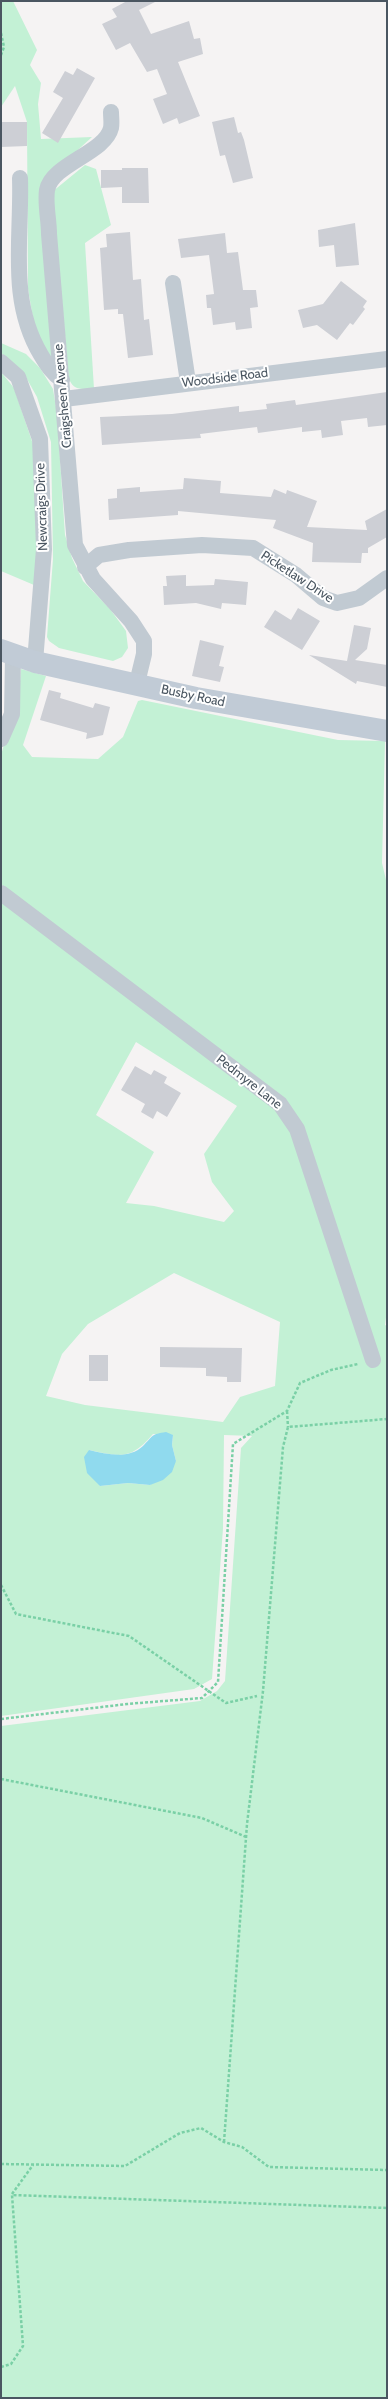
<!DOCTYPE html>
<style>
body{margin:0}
#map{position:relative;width:388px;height:2399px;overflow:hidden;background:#f5f3f3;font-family:Cabin,sans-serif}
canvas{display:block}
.frame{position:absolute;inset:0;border:2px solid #4a5661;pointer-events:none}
</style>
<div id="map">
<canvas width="388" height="2399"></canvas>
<div class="frame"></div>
</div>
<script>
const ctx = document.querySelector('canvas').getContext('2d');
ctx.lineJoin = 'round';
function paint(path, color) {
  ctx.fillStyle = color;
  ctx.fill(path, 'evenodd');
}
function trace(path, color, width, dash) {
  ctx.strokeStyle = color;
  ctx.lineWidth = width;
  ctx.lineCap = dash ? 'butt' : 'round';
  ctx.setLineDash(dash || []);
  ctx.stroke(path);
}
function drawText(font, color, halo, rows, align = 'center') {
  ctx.font = font + ' Cabin,sans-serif';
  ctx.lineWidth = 4;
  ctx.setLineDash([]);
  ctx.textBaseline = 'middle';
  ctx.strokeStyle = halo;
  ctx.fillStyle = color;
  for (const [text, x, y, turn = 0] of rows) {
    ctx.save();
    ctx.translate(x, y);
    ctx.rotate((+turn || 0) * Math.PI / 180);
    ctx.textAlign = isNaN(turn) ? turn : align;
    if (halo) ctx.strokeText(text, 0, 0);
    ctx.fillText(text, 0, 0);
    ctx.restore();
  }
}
paint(new Path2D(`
 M1,1H13L37,50L30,65L41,83L38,104L41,139L92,137L45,180L53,360L51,359L35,330L28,289L27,122L15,86L1,107Z
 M85,165L96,169L111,225L85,243L94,389C82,389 74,391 69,379L52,192Z
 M1,343L26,354L40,368L53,389L57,413L65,535L72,558L83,581L110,609L126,631L128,648L122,657L113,661L59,648L49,641L47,637L53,559L51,442L37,397L23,372L1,353Z
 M1,372L14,388L35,450L38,558L34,585L1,571Z
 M21,669L46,676L23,745L32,757L98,759L123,737L138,701L142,700L338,740L385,741L382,863L387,884V1310L385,1325L387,1326V2398H1V1726L200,1701L217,1691L225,1681L241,1448L252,1436L224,1435L223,1528L212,1679L194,1689L1,1716V901L47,923L1,884V755L19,694ZM136,1042L237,1106L204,1154L212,1182L234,1211L224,1222L154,1206L126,1203L154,1152L96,1115ZM174,1273L280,1322L275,1386L240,1397L223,1422L85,1405L46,1396L62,1354L88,1324ZM153,1434L173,1435L172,1445L176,1461L150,1485L128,1483L100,1486L89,1450C121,1457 131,1460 153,1434Z`), '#c3f1d5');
paint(new Path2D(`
 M166,1432L173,1435L172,1445L176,1461L172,1472L163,1480L150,1485L128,1483L100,1486L87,1473L84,1457L89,1450C107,1454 128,1460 143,1446C153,1436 151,1434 166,1432Z`), '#90daee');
paint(new Path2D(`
 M127,1H157L139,10L151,34L189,21L194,39L200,38L203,54L178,62L200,116L179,124L177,118L163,124L153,99L167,94L157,69L147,72L130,43L116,50L102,24L117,17L112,9Z
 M77,68L95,78L58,143L42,133L63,98L53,92L65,71L73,75Z
 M234,117L238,133L241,132L244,140L253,178L233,183L225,155L220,156L212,122Z
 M1,122H27V146L1,147Z
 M122,168H148L149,203H122V187L101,188V170H122Z
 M355,223L359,265L336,267L334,245L319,247L318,230Z
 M130,232L133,280L141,279L144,320L149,319L153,355L128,358L123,314H118V309L104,310L100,248L107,247L106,234Z
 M225,233L227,253L238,252L243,290H256L258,307L250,308L252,328L236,330L235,322L213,325L211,308H207L206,295L214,294L209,255L181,258L178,239Z
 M341,281L367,301L363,307L365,309L353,325L350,323L337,340L317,325L303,328L298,310L323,304Z
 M387,392V425L368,427L367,418L341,421L343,435L322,438L321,430L302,432V427L258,433L257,427L200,434L201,438L102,445L100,417L172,414L239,406V412L267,409L266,404L295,400L296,405Z
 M184,478L221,481L220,493L271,497L274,489L286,494L287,490L317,501L307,527L367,530L365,521L387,509V537L368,548V553H362L361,563L312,562L313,543L273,528L276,520L178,511V515L109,520L108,499L117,498V489L140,487V492L183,489Z
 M186,575V586L214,585L215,579L248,582L246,605L222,603L221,609L196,603L164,605L163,586H167L166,576Z
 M298,608L320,621L302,650L264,627L275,610L291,620Z
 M354,625L371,628L367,649L355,660L387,665V687L357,681L356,684L309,655L347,661Z
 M200,640L224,646L219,666L224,667L220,682L192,676Z
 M49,690L61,693L60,698L93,708L95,703L110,707L103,735L86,739L87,733L40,720Z
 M135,1066L151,1075L154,1070L167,1077L164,1083L181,1093L167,1117L157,1111L153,1119L141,1112L145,1104L121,1090Z
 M160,1347L242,1348L241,1382H227V1377L206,1376V1368L160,1367Z
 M89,1355H108V1381H89Z`), '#cdcfd5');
trace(new Path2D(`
 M1,33L4,47L1,55
 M287,1411L288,1427
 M1,1585L16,1614L129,1636L226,1703L257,1696
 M1,1719L127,1704L202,1698L218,1682L233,1444L287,1411L300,1383L331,1370L358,1364
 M1,1779L202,1818L246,1837
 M224,2142L247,1824L263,1691L283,1447L288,1427L387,1419
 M1,2164L125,2166L180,2133L201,2128L224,2142L242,2147L269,2167L387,2170
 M12,2194L33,2165
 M1,2367L11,2364L23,2346L12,2195L387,2208`), '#7ad0a6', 2.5, [3, 2]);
trace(new Path2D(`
 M111,112C111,117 112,123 111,128C105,153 52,164 47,190C45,204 49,220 49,234L75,545L93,579L131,621L144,641V654L137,683
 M20,178C22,239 8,300 41,355C47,365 52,373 62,380
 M173,283L188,382
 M1,362L18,377L40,439L44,549L35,662
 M64,399L387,359
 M85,567L99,555L129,550L202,545L253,548L296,575L323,598L337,603L359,598L387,578
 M1,739L12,714L13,656
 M1,893L280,1104L297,1129L373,1360`), '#c1cad2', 16);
trace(new Path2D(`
 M1,650L35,662L196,698L387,731`), '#c1cbd6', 22);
drawText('13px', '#4a5661', '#fff', [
 ["Woodside Road",225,378,-7],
 ["Craigsheen Avenue",63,396,-95],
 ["Newcraigs Drive",42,507,-92],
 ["Picketlaw Drive",297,577,33],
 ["Busby Road",193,696,12],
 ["Pedmyre Lane",249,1082,38]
]);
</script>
